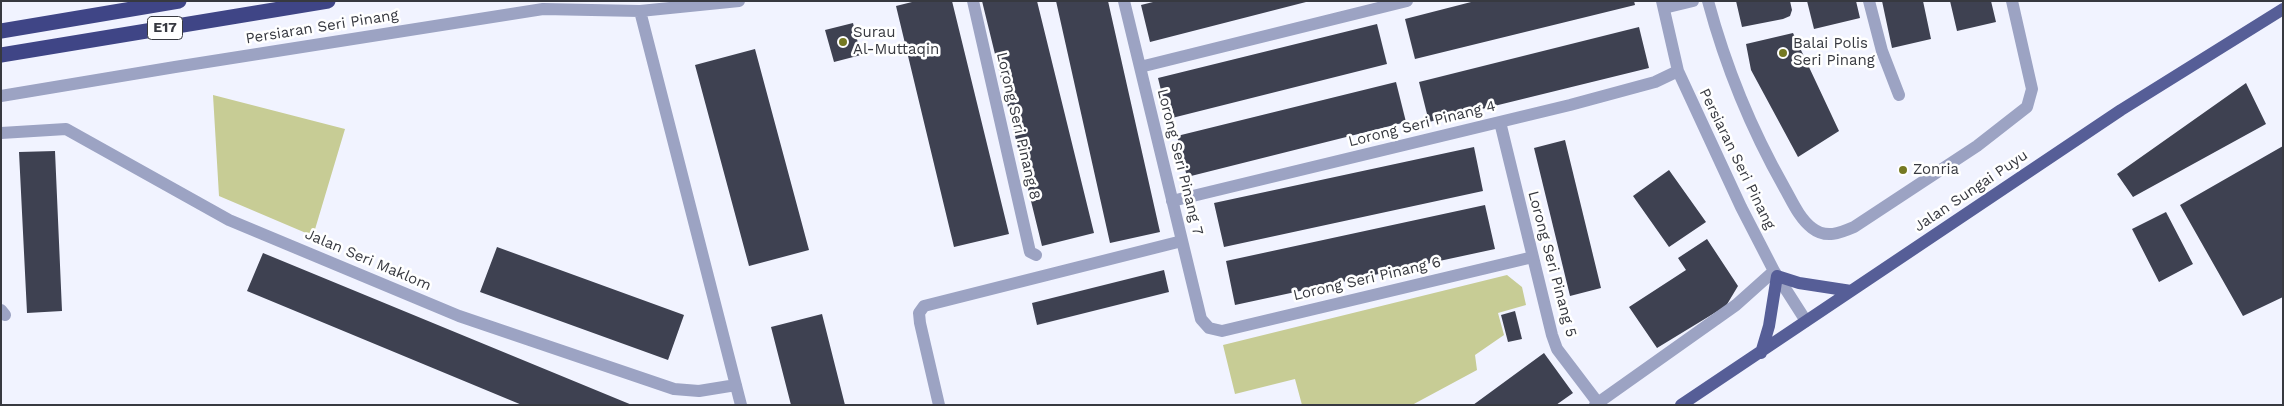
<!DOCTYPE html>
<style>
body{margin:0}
#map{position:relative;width:2284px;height:406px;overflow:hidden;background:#f1f3ff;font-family:"Work Sans",sans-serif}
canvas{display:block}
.frame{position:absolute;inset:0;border:2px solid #373940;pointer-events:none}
</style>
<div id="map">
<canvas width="2284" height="406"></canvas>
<div class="frame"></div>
</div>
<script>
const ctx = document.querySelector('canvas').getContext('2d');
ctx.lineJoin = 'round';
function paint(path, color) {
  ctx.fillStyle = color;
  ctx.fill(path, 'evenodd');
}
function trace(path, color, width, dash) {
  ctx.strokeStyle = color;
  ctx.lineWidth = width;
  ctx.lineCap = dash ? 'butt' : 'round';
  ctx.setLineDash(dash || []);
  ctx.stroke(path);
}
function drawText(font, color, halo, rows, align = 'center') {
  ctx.font = font + ' "Work Sans",sans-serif';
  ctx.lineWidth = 5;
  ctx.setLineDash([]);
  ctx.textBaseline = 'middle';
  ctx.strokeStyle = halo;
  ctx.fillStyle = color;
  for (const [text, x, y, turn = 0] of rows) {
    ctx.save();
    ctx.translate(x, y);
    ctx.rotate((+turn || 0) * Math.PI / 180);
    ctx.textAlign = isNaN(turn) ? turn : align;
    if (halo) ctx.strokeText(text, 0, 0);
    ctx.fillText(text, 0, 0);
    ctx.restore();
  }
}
paint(new Path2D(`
 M213,95L345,129L313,236L219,196Z
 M1507,275L1522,287L1526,305L1498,313L1504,335L1475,355L1477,370L1412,405H1302L1295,379L1235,394L1223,345Z`), '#c7cc95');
paint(new Path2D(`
 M916,1H952L1009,234L954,247L896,6Z
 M982,1H1037L1094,233L1042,246Z
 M1056,1H1108L1160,232L1110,243Z
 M1157,1H1306V2L1150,42L1141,5Z
 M1475,1H1634L1635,5L1415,59L1405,19Z
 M1736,1H1790L1792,10L1790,16L1783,19L1742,27Z
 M1807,1H1856L1860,18L1814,29Z
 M1882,1H1923L1931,39L1892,48Z
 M1950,1H1991L1996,22L1957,31Z
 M853,23L861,55L834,62L825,30Z
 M1377,24L1387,64L1168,119L1158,78Z
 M1639,27L1649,68L1429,122L1419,82Z
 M1793,33L1839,131L1798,157L1751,70L1746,44Z
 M755,49L809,250L749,266L695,65Z
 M1396,82L1406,122L1187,177L1177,136Z
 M2246,83L2266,124L2133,197L2117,174Z
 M1565,140L1601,288L1570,296L1534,148Z
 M2283,146V297L2243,316L2180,205Z
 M1474,147L1483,191L1224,247L1214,203Z
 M55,151L62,311L27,313L19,152Z
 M1669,170L1706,222L1669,247L1633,196Z
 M1485,205L1495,249L1235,305L1226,261Z
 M2166,212L2193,264L2159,282L2132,229Z
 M1707,239L1738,286L1726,306L1657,348L1629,307L1686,270L1678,258Z
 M497,247L684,315L668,360L480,292Z
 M263,253L632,405H522L247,291Z
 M1164,270L1169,292L1037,325L1032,303Z
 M1515,311L1522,339L1508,342L1501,315Z
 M822,314L845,405H791L771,327Z
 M1544,353L1573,393L1556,405H1473Z`), '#3e4151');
trace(new Path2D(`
 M973,1L1030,252L1036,255
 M1124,1L1201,319L1209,328L1222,331L1533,257
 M1662,1L1678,71L1741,207L1774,271L1806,321
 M1708,1C1726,68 1750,127 1784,187C1792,201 1799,218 1812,228C1826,239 1840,233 1854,227L1977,146L2027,107L2032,89L2012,1
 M1869,1L1882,51L1899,95
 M1664,8L1693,1
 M640,11L741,405
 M1140,67L1407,1
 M1,96L175,67L543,9L640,11L739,1
 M1500,122L1552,335L1557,349L1598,403
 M1,133L66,129L229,220L459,316L674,389L699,391L736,385
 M1172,201L1570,105L1655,82L1678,71
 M1,310L5,315
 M939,405L920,323L919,313L924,306L1182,241
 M1595,405L1736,305L1774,271`), '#9ca3c3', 12);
trace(new Path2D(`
 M1761,353L1769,326L1777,276L1799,283L1851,291
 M1681,405L2121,110L2283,9`), '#565e97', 12);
trace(new Path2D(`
 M1,31L179,1
 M1,55L328,1`), '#3f4586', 15);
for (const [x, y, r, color] of [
 [843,42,5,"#757922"],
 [1783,53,5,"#757922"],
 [1903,170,5,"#757922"]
]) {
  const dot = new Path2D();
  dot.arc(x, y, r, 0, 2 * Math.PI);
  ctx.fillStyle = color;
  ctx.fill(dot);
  trace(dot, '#fff', 2);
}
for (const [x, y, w] of [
 [165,28,35]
]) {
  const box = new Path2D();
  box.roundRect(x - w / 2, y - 11.5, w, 23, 4);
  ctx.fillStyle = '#fff';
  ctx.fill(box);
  trace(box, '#373940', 1);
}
drawText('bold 14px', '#373940', null, [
 ["E17",165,28]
]);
drawText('15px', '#373940', '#fff', [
 ["Persiaran Seri Pinang",322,27,-9],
 ["Lorong Seri Pinang 4",1422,124,-14],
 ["Lorong Seri Pinang 8",1018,126,77],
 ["Persiaran Seri Pinang",1737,159,64],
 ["Lorong Seri Pinang 7",1180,162,76],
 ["Jalan Sungai Puyu",1971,191,-34],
 ["Jalan Seri Maklom",368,260,23],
 ["Lorong Seri Pinang 5",1552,264,75],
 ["Lorong Seri Pinang 6",1367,279,-13]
]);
drawText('15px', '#373940', '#fff', [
 ["Surau",853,33],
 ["Al-Muttaqin",853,50],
 ["Balai Polis",1793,44],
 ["Seri Pinang",1793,61],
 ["Zonria",1913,170]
], 'left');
</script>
